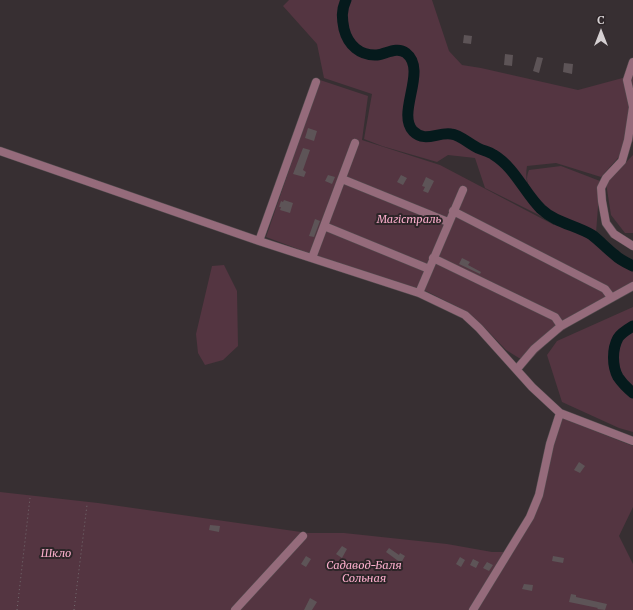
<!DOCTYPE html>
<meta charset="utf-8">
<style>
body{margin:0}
#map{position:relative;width:633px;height:610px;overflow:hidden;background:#372f32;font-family:Merriweather,serif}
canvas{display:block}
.north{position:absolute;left:581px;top:12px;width:40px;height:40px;-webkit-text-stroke:3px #2d2528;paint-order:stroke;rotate:0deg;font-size:11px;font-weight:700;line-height:16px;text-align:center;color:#d5d0d2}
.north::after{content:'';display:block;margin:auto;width:14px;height:18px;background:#d5d0d2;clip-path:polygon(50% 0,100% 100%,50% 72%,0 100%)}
</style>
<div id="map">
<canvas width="633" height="610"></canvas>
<div class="north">С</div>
</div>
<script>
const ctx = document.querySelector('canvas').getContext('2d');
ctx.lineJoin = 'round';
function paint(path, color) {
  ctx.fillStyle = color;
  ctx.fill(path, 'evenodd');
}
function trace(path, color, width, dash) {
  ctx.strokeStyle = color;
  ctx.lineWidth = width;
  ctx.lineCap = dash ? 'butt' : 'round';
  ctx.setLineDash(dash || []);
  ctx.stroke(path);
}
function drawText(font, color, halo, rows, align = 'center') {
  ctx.font = font + ' Merriweather,serif';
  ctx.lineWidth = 4;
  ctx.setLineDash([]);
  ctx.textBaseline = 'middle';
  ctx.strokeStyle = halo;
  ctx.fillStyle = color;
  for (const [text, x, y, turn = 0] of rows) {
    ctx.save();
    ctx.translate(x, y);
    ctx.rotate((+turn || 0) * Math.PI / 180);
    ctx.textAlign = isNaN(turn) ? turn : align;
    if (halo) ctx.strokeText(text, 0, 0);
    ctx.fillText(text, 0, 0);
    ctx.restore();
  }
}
paint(new Path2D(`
 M289,0H432L449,51L462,65L481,68L578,90L630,76L633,70V141L601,177L556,163L527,166C523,190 536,201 553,216V222L485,188L475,158L448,155L437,162L382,146L364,139L372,94L324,78L317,44L283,6Z
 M320,80L368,96L362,140L440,165L554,225V216C546,208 528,191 527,179C527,176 528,172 529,170L561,166L600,181L596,233L613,250L633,260V291C605,306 574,321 549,341C543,347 537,353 531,359L519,358L506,350L483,326L460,308L426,291L322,258L266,237Z
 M633,155V233H625L611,215L606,183Z
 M224,265L237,291L238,346L223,360L205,365L198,353L196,334L212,266Z
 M633,307V432L619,428L562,402L547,355L557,341Z
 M562,418L633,446V507L619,536L633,564V610H0V492L98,503L308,533H344L447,544L492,552H506L529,524Z`), '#543541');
trace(new Path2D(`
 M346,0C341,10 342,19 344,29C348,45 360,56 377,55C386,54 397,46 406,53C428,70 396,113 413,131C425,143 437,132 451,134C461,135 470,145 480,149C485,151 490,152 494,155C515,168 524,192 541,209C556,223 575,225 592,235C600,241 607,249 615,255C620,260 627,263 633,266
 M633,326C628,329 621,333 618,338C612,349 612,366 618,377C622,383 627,388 633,393`), '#051a1c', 11);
paint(new Path2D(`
 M464,35L472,36L471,44L463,43Z
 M505,54L513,55L512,66L504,65Z
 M537,57L543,58L539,73L533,71Z
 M564,63L573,64L572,74L563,72Z
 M308,128L317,131L314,141L305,138Z
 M303,148L310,150L303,170L306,172L304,177L293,174Z
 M328,175L335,177L332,184L325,181Z
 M401,175L407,178L403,185L397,182Z
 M426,177L434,181L428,193L423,191L425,187L422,186Z
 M284,200L293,203L290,213L280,210L281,207H279L281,201L283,202Z
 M315,219L320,221L314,237L309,236Z
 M462,258L470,262L468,265L481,272L480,274L459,264Z
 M579,462L585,466L580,473L574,470Z
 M210,525L220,526L219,532L209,530Z
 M342,546L347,549L342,558L336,554Z
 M389,548L399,555L400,553L405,556L401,563L386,552Z
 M306,556L311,559L306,567L301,564Z
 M553,556L564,558L563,563L552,561Z
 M460,557L465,560L461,567L456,564Z
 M473,559L479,562L476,568L470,565Z
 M487,562L493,565L489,571L483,568Z
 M524,584L533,585L532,591L522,589Z
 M571,594L576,595V597L607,604L605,610L597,609L598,608L569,602Z
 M310,598L317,602L312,610H304Z`), '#5d5457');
const minor = new Path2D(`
 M633,62L627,80L633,107L628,140L622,161L606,178L601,188L602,201L606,223L614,234L633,246
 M0,151L259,241L419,293L465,315L479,328L532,387L560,413L633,441
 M342,179L448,222
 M453,211L605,289L611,297
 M324,226L429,269
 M259,241L316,82
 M312,258L355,143
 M433,258L555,317L561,326
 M419,293L463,190
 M517,369L534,349L561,326L633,286
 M235,610L303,536
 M473,610L530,517L539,495L550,444L560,413`);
trace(minor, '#534c4f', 9);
trace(new Path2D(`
 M17,610L30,498
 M74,610L87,505`), '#736c6f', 1, [1, 3]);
trace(minor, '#956b7b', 8);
drawText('italic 11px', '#fbaecc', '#2d2528', [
 ["Магістраль",409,220],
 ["Шкло",56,554],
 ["Садавод-Баля",364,566],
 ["Сольная",364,579]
]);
</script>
